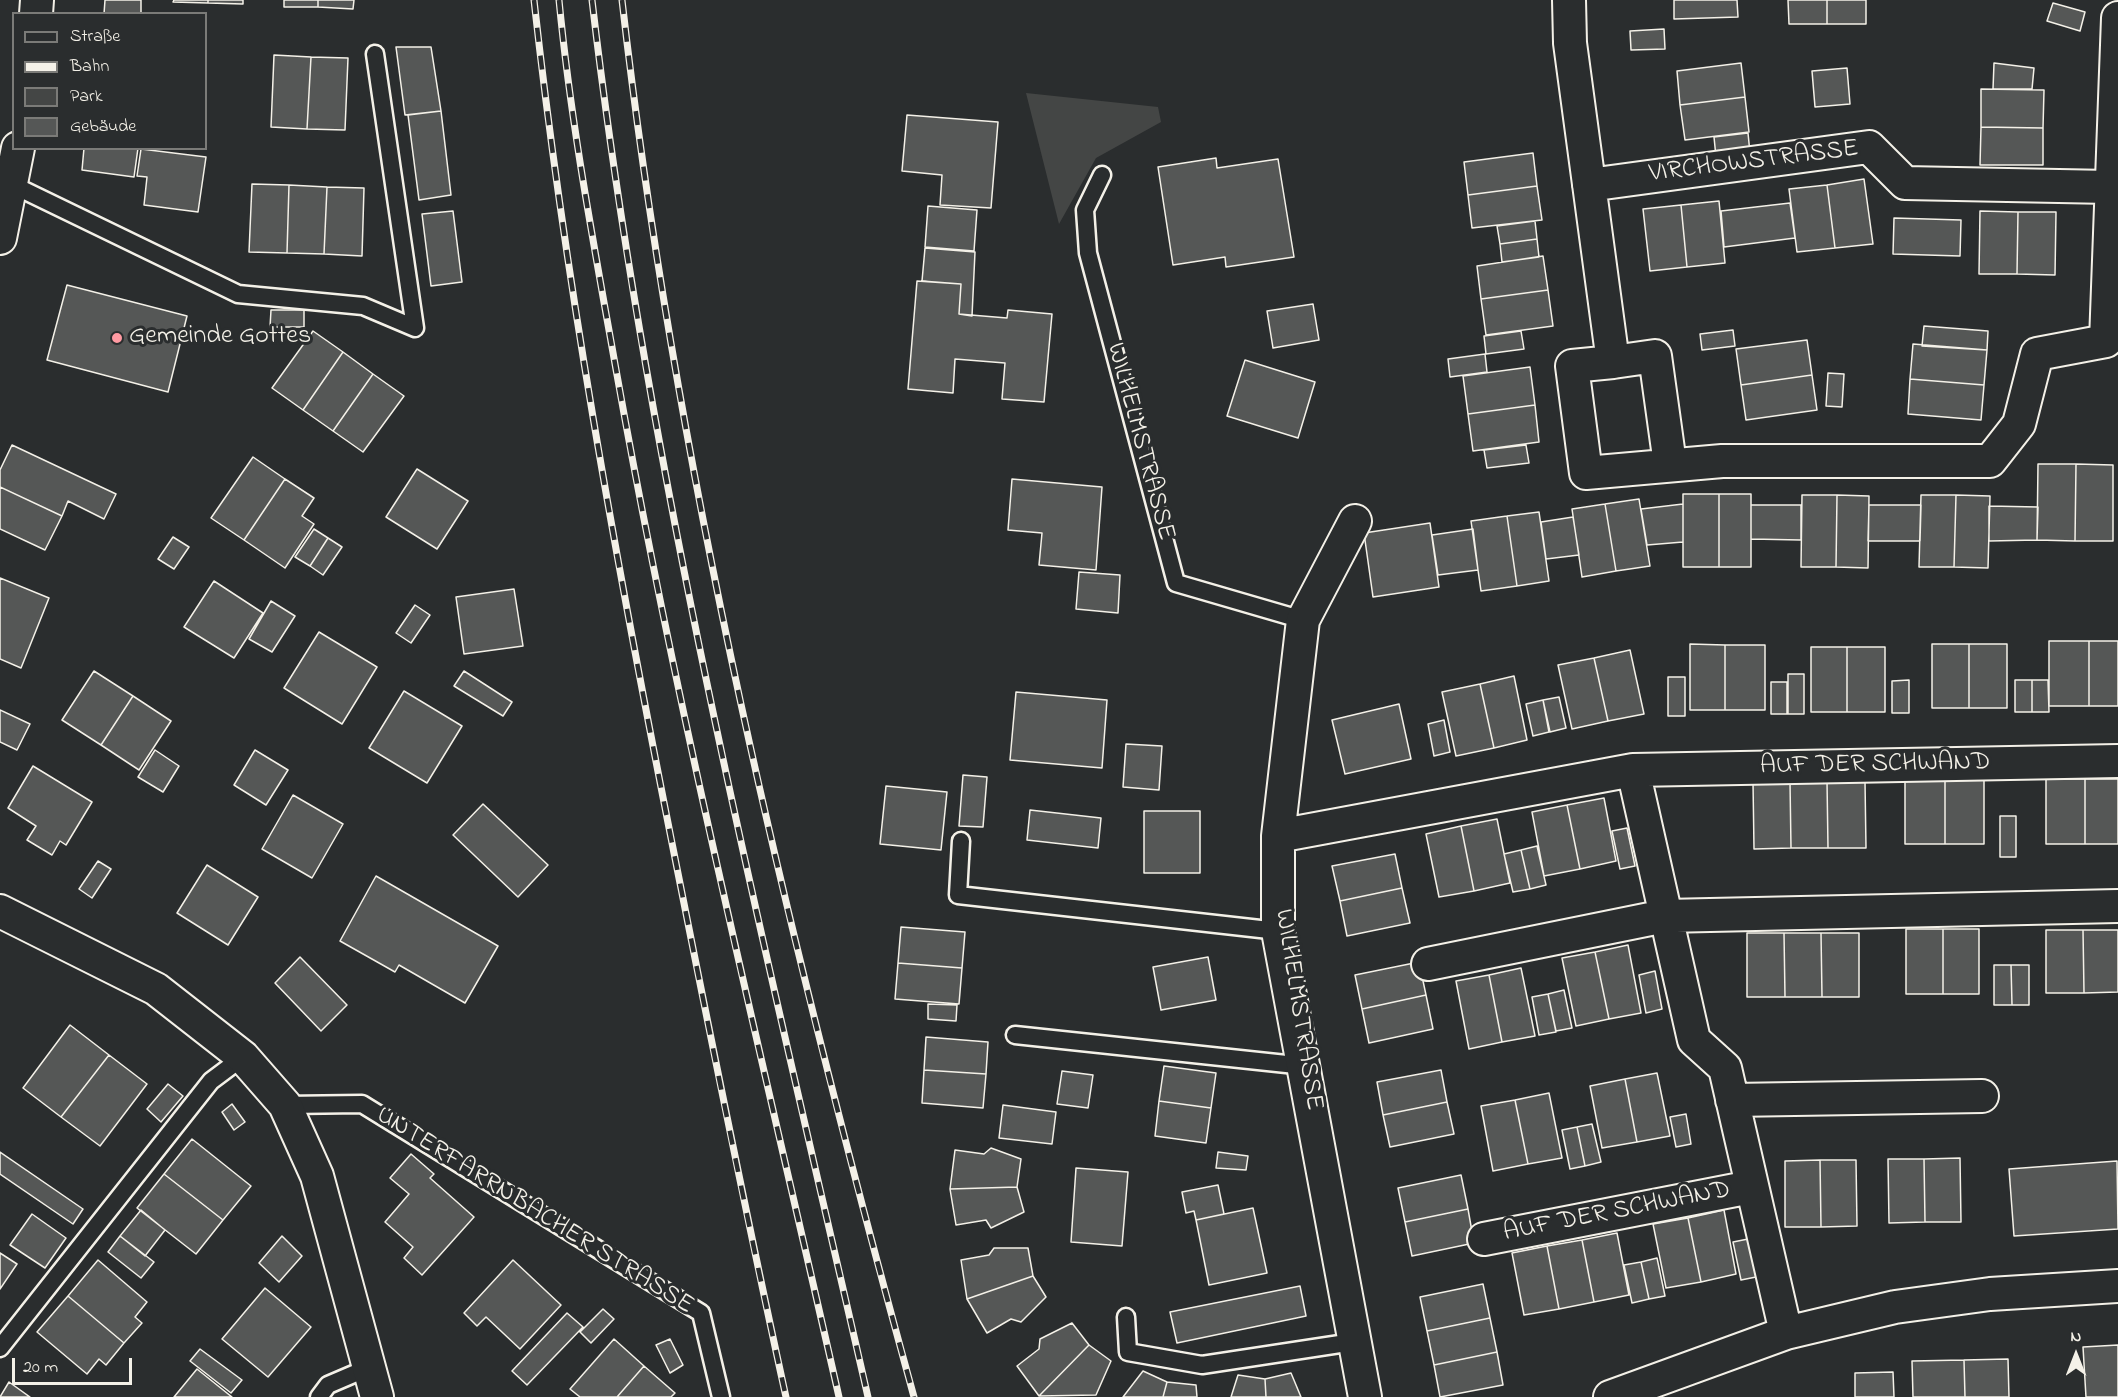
<!DOCTYPE html>
<meta charset="utf-8">
<style>
body{margin:0}
#map{position:relative;width:2118px;height:1397px;overflow:hidden;background:#2a2d2e;font-family:"Indie Flower",sans-serif}
canvas{display:block}
.legend{position:absolute;left:12px;top:12px;width:195px;height:138px;box-sizing:border-box;background:#2a2d2e;border:2px solid #7b7b78;margin:0;padding:8px 10px;list-style:none;font-size:18px;color:#f4f1e8}
.legend li{display:flex;align-items:center;gap:12px;height:30px}
.legend b{width:30px;border:2px solid #7b7b78}
.north{position:absolute;left:2046px;top:1325px;width:60px;height:60px;-webkit-text-stroke:4px #2a2d2e;paint-order:stroke;rotate:0deg;font-size:16px;font-weight:700;line-height:24px;text-align:center;color:#f4f1e8}
.north::after{content:'';display:block;margin:auto;width:21px;height:27px;background:#f4f1e8;clip-path:polygon(50% 0,100% 100%,50% 72%,0 100%)}
.scale{position:absolute;left:12px;top:1358px;width:120px;height:27px;box-sizing:border-box;border:3px solid #f4f1e8;border-top:0;padding-left:8px;font-size:18px;line-height:21px;white-space:nowrap;color:#f4f1e8;-webkit-text-stroke:4px #2a2d2e;paint-order:stroke}
</style>
<div id="map">
<canvas width="2118" height="1397"></canvas>
<ul class="legend">
<li><b style="height:8px;background:#2a2d2e"></b>Straße</li>
<li><b style="height:8px;background:#f4f1e8"></b>Bahn</li>
<li><b style="height:16px;background:#444645"></b>Park</li>
<li><b style="height:16px;background:#555756"></b>Gebäude</li>
</ul>
<div class="north">N</div>
<div class="scale">20 m</div>
</div>
<script>
const ctx = document.querySelector('canvas').getContext('2d');
ctx.lineJoin = 'round';
function paint(path, color) {
  ctx.fillStyle = color;
  ctx.fill(path, 'evenodd');
}
function trace(path, color, width, dash) {
  ctx.strokeStyle = color;
  ctx.lineWidth = width;
  ctx.lineCap = dash ? 'butt' : 'round';
  ctx.setLineDash(dash || []);
  ctx.stroke(path);
}
function drawText(font, color, halo, rows, align = 'center') {
  ctx.font = font + ' "Indie Flower",sans-serif';
  ctx.lineWidth = 6;
  ctx.setLineDash([]);
  ctx.textBaseline = 'middle';
  ctx.strokeStyle = halo;
  ctx.fillStyle = color;
  for (const [text, x, y, turn = 0] of rows) {
    ctx.save();
    ctx.translate(x, y);
    ctx.rotate((+turn || 0) * Math.PI / 180);
    ctx.textAlign = isNaN(turn) ? turn : align;
    if (halo) ctx.strokeText(text, 0, 0);
    ctx.fillText(text, 0, 0);
    ctx.restore();
  }
}
paint(new Path2D(`
 M1026,93L1158,107L1161,122L1096,158L1059,224Z`), '#444645');
const building = new Path2D(`
 M105,0H141V14H104Z
 M174,0H208V3L173,2Z
 M208,0H243V4L208,3Z
 M284,0H318V7H284Z
 M318,0H354L353,9L318,7Z
 M1674,0H1737L1738,17L1674,19Z
 M1788,0H1827V24H1789Z
 M1827,0H1866V24H1827Z
 M2053,3L2085,12L2080,31L2047,21Z
 M1664,29L1665,49L1631,50L1630,31Z
 M396,47H431L441,111L405,115Z
 M274,55L311,57L307,129L271,127Z
 M311,57L348,58L345,130L307,129Z
 M1741,63L1745,97L1680,105L1677,71Z
 M1994,63L2034,68L2032,89H1993Z
 M1847,68L1850,104L1815,107L1812,71Z
 M1981,89L2044,90L2043,128L1981,127Z
 M1745,97L1749,132L1685,140L1680,105Z
 M441,111L451,195L419,200L408,115Z
 M907,115L998,122L991,208L940,205L942,175L902,171Z
 M1981,127L2043,128V165H1980Z
 M1748,133L1750,153L1716,157L1714,137Z
 M84,148H138L134,177L82,170Z
 M141,149L206,157L198,212L144,205L147,177L137,176Z
 M1533,153L1537,186L1468,195L1464,162Z
 M1216,158L1217,168L1278,159L1294,257L1226,267L1225,257L1173,265L1158,167Z
 M1864,179L1873,244L1835,248L1827,185Z
 M252,184L289,185L287,253L249,252Z
 M289,185L327,187L324,254L287,253Z
 M1827,185L1835,248L1797,252L1789,189Z
 M1537,186L1542,220L1472,228L1468,195Z
 M327,187L364,188L362,256L324,254Z
 M1719,201L1725,263L1687,267L1681,205Z
 M1790,203L1795,238L1724,247L1721,211Z
 M1681,205L1687,267L1650,271L1643,209Z
 M928,206L977,210L974,251L925,247Z
 M453,211L462,282L431,286L422,214Z
 M1980,211L2018,212L2017,274H1979Z
 M2018,212H2056L2055,275L2017,274Z
 M1894,218L1961,220L1960,256L1893,254Z
 M1535,221L1537,239L1500,244L1497,226Z
 M1537,239L1539,257L1502,262L1500,244Z
 M925,248L975,252L972,316L959,314L961,284L922,281Z
 M1543,256L1548,290L1481,299L1477,266Z
 M917,281L961,284L959,314L1007,318L1008,310L1052,314L1044,402L1002,399L1005,363L955,359L953,393L908,389Z
 M67,285L187,316L168,392L47,360Z
 M1548,290L1553,326L1486,335L1481,299Z
 M1313,304L1319,340L1273,348L1267,311Z
 M271,310H304V327H270Z
 M1924,326L1988,331L1987,350L1922,346Z
 M1733,330L1735,346L1702,350L1700,334Z
 M313,331L343,352L303,410L272,388Z
 M1521,331L1524,349L1486,354L1484,336Z
 M1807,340L1812,375L1741,385L1736,349Z
 M1913,344L1987,350L1984,385L1910,379Z
 M343,352L373,374L333,431L303,410Z
 M1485,354L1487,372L1450,377L1448,359Z
 M1245,360L1315,382L1298,438L1227,416Z
 M1530,367L1535,405L1468,414L1463,376Z
 M1828,373L1844,374L1842,407L1826,406Z
 M373,374L404,396L363,452L333,431Z
 M1812,375L1817,410L1746,420L1741,385Z
 M1910,379L1984,385L1981,420L1908,414Z
 M1535,405L1539,442L1473,451L1468,414Z
 M12,445L116,494L104,519L68,501L62,516L0,487V470Z
 M1526,445L1529,463L1487,468L1484,450Z
 M253,457L285,479L244,540L211,518Z
 M2038,464H2076L2075,541L2037,540Z
 M2076,464L2113,465V541H2075Z
 M417,469L468,501L437,549L386,517Z
 M285,479L314,498L302,516L314,524L285,568L244,540Z
 M1012,479L1102,487L1096,570L1039,565L1042,533L1008,530Z
 M0,487L62,516L45,550L0,529Z
 M1683,494H1719V567H1683Z
 M1719,494H1751V567H1719Z
 M1802,495H1837L1836,567H1801Z
 M1837,495L1869,496L1868,568L1836,567Z
 M1921,495H1956L1954,567H1919Z
 M1956,495L1990,496L1988,568L1954,567Z
 M1639,499L1650,566L1616,571L1605,504Z
 M1605,504L1616,571L1582,577L1572,509Z
 M1683,504V542L1647,545L1641,509Z
 M1751,505H1801V540L1751,539Z
 M1869,505H1921L1920,541H1868Z
 M1989,506L2038,507L2037,540L1989,541Z
 M1539,512L1549,581L1517,586L1507,516Z
 M1507,516L1517,586L1481,591L1471,521Z
 M1573,517L1579,555L1546,559L1541,522Z
 M1430,523L1439,587L1373,597L1364,533Z
 M314,529L328,538L310,566L295,557Z
 M1473,529L1478,570L1438,575L1432,535Z
 M173,537L189,547L174,569L158,559Z
 M328,538L342,547L323,575L310,566Z
 M1079,572L1120,575L1118,613L1076,609Z
 M0,578L49,598L21,668L0,659Z
 M214,581L263,613L234,658L184,627Z
 M514,589L523,646L464,654L456,597Z
 M271,601L295,616L272,652L249,639Z
 M415,605L430,615L411,643L396,633Z
 M319,632L377,667L342,724L284,688Z
 M2049,641H2089V706H2049Z
 M2089,641H2118V706H2089Z
 M1690,644L1725,645V710H1690Z
 M1932,644H1969V708H1932Z
 M1969,644H2007V708H1969Z
 M1725,645H1765V710H1725Z
 M1811,647H1847V712H1811Z
 M1847,647H1885V712H1847Z
 M1630,650L1644,714L1608,721L1594,658Z
 M1594,658L1608,721L1572,729L1558,665Z
 M94,671L133,696L101,745L62,720Z
 M464,671L512,702L503,716L454,686Z
 M1788,674H1804V714H1788Z
 M1514,676L1527,740L1494,748L1480,684Z
 M1668,677H1685V716H1668Z
 M1909,680V713H1892V681Z
 M2015,680H2032V712H2015Z
 M2032,680H2048L2049,712H2032Z
 M1771,682H1787V714H1771Z
 M1480,684L1494,748L1456,756L1442,692Z
 M404,691L462,726L427,783L369,748Z
 M1016,692L1107,700L1102,768L1010,760Z
 M133,696L171,721L139,770L101,745Z
 M1559,697L1566,728L1550,732L1543,700Z
 M1543,700L1549,732L1533,736L1526,704Z
 M1399,704L1411,759L1345,774L1332,720Z
 M0,710L30,724L17,750L0,742Z
 M1444,720L1450,752L1434,756L1428,724Z
 M1126,744L1162,746L1159,790L1123,787Z
 M155,750L179,766L163,792L138,777Z
 M255,750L288,770L266,805L234,785Z
 M33,766L92,802L66,845L60,841L52,855L27,840L36,826L8,808Z
 M963,775L987,777L983,827L959,826Z
 M1905,779H1945V844H1905Z
 M1945,779H1984V844H1945Z
 M2046,779H2085V844H2046Z
 M2085,779H2118V844H2085Z
 M1827,781L1828,848H1791L1790,782Z
 M1827,781H1865L1866,848H1828Z
 M1753,782H1790L1791,848L1754,849Z
 M886,786L947,792L941,850L880,844Z
 M293,795L343,824L312,878L262,849Z
 M1604,798L1616,861L1580,869L1567,805Z
 M483,804L548,865L518,897L453,835Z
 M1567,805L1580,869L1544,876L1532,812Z
 M1030,810L1101,818L1098,848L1027,840Z
 M1144,811H1200V873H1144Z
 M2000,816H2016V857H2000Z
 M1497,819L1510,883L1474,891L1461,826Z
 M1461,826L1474,891L1439,897L1426,834Z
 M1627,828L1635,866L1620,869L1612,831Z
 M1537,846L1546,885L1530,889L1521,850Z
 M1521,850L1530,889L1513,892L1504,854Z
 M1395,854L1402,888L1340,901L1332,866Z
 M98,861L111,869L92,898L79,889Z
 M207,865L258,897L228,945L177,913Z
 M376,876L498,946L465,1003L399,965L395,972L340,941Z
 M1402,888L1410,923L1347,936L1340,901Z
 M901,927L965,932L962,968L898,963Z
 M1906,929H1943V994H1906Z
 M1943,929H1979V994H1943Z
 M2046,930H2083L2084,993H2046Z
 M2083,930H2118V992L2084,993Z
 M1747,933H1784L1785,997H1747Z
 M1784,933H1821L1822,997H1785Z
 M1821,933H1859V997H1822Z
 M1628,945L1641,1013L1609,1019L1595,952Z
 M1595,952L1609,1019L1576,1026L1562,958Z
 M300,957L347,1005L321,1031L275,983Z
 M1208,957L1216,1000L1161,1010L1153,967Z
 M1419,962L1426,995L1362,1009L1355,975Z
 M898,963L962,968L959,1004L895,999Z
 M1994,965H2011L2012,1005H1994Z
 M2011,965H2029V1005H2012Z
 M1521,968L1535,1036L1502,1042L1489,975Z
 M1655,971L1662,1009L1646,1013L1639,975Z
 M1489,975L1502,1042L1469,1049L1456,981Z
 M1564,990L1572,1028L1556,1031L1548,994Z
 M1548,994L1556,1032L1539,1035L1532,997Z
 M1426,995L1433,1029L1369,1043L1362,1009Z
 M928,1004L957,1005L956,1021L928,1019Z
 M70,1025L109,1055L61,1117L23,1088Z
 M926,1037L988,1042L986,1074L924,1070Z
 M109,1055L147,1084L100,1146L61,1117Z
 M1164,1066L1216,1073L1211,1108L1159,1101Z
 M924,1070L986,1074L983,1108L922,1103Z
 M1441,1070L1447,1102L1383,1115L1377,1082Z
 M1062,1071L1093,1075L1088,1108L1057,1104Z
 M1657,1073L1670,1136L1637,1142L1625,1079Z
 M1625,1079L1637,1142L1602,1148L1590,1086Z
 M168,1084L183,1096L161,1122L147,1109Z
 M1549,1093L1562,1158L1528,1164L1515,1100Z
 M1515,1100L1528,1164L1493,1171L1481,1106Z
 M1159,1101L1211,1108L1206,1143L1155,1136Z
 M1447,1102L1454,1134L1390,1147L1383,1115Z
 M232,1104L245,1122L234,1130L222,1112Z
 M1003,1105L1056,1112L1052,1144L999,1138Z
 M1686,1114L1691,1144L1676,1147L1670,1117Z
 M1592,1124L1601,1162L1585,1166L1577,1127Z
 M1577,1127L1585,1166L1570,1169L1562,1130Z
 M192,1139L251,1186L223,1220L164,1174Z
 M991,1148L1021,1159L1017,1187L950,1189L955,1150L984,1154Z
 M0,1152L83,1209L73,1224L0,1174Z
 M1218,1152L1248,1156L1246,1170L1216,1168Z
 M411,1154L434,1174L430,1178L474,1217L422,1275L404,1258L413,1247L385,1222L409,1194L390,1178Z
 M1960,1158L1961,1222H1925L1924,1159Z
 M1888,1159H1924L1925,1222L1889,1223Z
 M1820,1160H1856L1857,1226L1821,1227Z
 M1820,1160L1821,1227H1785V1161Z
 M2117,1161L2118,1229L2014,1236L2009,1169Z
 M1076,1168L1128,1172L1122,1246L1071,1242Z
 M164,1174L223,1220L196,1254L137,1208Z
 M1461,1175L1468,1209L1405,1222L1398,1188Z
 M1218,1185L1224,1214L1196,1220L1194,1211L1186,1213L1182,1192Z
 M1017,1187L1024,1212L991,1228L986,1220L956,1225L950,1189Z
 M1253,1208L1267,1273L1209,1285L1196,1220Z
 M1468,1209L1474,1243L1412,1256L1405,1222Z
 M141,1210L165,1230L145,1256L120,1236Z
 M1724,1210L1736,1274L1701,1282L1688,1218Z
 M32,1214L66,1238L45,1268L10,1245Z
 M1688,1218L1701,1282L1666,1288L1653,1224Z
 M1617,1233L1629,1295L1594,1302L1582,1240Z
 M120,1236L154,1262L141,1278L108,1252Z
 M282,1236L302,1256L279,1282L259,1263Z
 M1748,1239L1756,1277L1741,1280L1733,1242Z
 M1582,1240L1594,1302L1559,1309L1547,1246Z
 M1547,1246L1559,1309L1524,1315L1512,1253Z
 M994,1248H1028L1033,1276L967,1299L961,1260L989,1255Z
 M0,1253L17,1264L0,1289Z
 M1657,1258L1665,1296L1649,1299L1641,1262Z
 M98,1260L147,1302L135,1317L142,1323L124,1343L68,1296Z
 M513,1260L561,1305L520,1349L486,1317L477,1326L464,1313Z
 M1641,1262L1649,1299L1632,1303L1624,1265Z
 M1033,1276L1046,1297L1021,1322L1011,1319L987,1333L967,1299Z
 M1483,1284L1490,1318L1427,1331L1420,1297Z
 M1300,1286L1306,1316L1177,1343L1170,1312Z
 M265,1288L311,1327L268,1377L222,1339Z
 M68,1296L124,1343L106,1365L99,1359L87,1374L37,1332Z
 M603,1309L614,1319L591,1343L580,1332Z
 M567,1313L583,1327L527,1385L512,1371Z
 M1490,1318L1497,1352L1434,1365L1427,1331Z
 M1072,1323L1089,1345L1039,1396L1017,1366L1039,1349L1040,1339Z
 M614,1339L644,1366L617,1397H580L570,1389Z
 M670,1339L683,1365L670,1373L656,1345Z
 M1089,1345L1111,1361L1096,1395L1039,1396Z
 M2118,1345V1397H2086L2083,1347Z
 M200,1349L242,1380L231,1393L190,1361Z
 M1497,1352L1503,1385L1440,1397L1434,1365Z
 M2008,1359L2009,1397H1965L1964,1360Z
 M1964,1360L1965,1397H1913L1912,1361Z
 M644,1366L675,1393L671,1397H617Z
 M197,1369L232,1397H174Z
 M1143,1371L1167,1382L1163,1397H1123Z
 M1893,1372L1894,1397H1855V1373Z
 M1291,1373L1301,1397H1266L1265,1379Z
 M1238,1375L1265,1379L1266,1397H1231Z
 M9,1382L30,1397H0Z
 M1167,1382L1196,1385L1197,1397H1163Z`);
paint(building, '#555756');
trace(building, '#f4f1e8', 1.5);
const lane = new Path2D(`
 M1102,175L1085,210L1088,253L1176,583L1303,620
 M13,185L238,294L363,306L415,328L375,54
 M961,841L958,895L1278,931
 M1015,1035L1305,1066
 M285,1105L362,1104L701,1313L721,1397
 M1126,1317L1128,1352L1202,1365L1353,1342
 M0,1348L211,1081L243,1057
 M319,1397L328,1385L370,1367`);
const street = new Path2D(`
 M1569,0L1570,43L1613,362L1655,356L1670,464
 M36,14L37,0
 M1589,185L1869,147L1905,183L2110,187
 M0,238L18,148
 M1613,362L1572,366L1586,473L1722,461H1990L2019,424L2037,354L2106,341L2118,18
 M1355,521L1303,620L1278,836V931L1365,1397
 M1633,770L1694,1040L1725,1068L1786,1333
 M1278,836L1633,770L2118,761
 M0,911L156,989L243,1057L285,1105L317,1176L377,1397
 M1428,964L1665,916L2118,906
 M1732,1100L1982,1096
 M1484,1239L1751,1187
 M1610,1397L1786,1333L1895,1307L1990,1294L2118,1286`);
trace(lane, '#f4f1e8', 21);
trace(street, '#f4f1e8', 36);
trace(lane, '#2a2d2e', 16);
trace(street, '#2a2d2e', 32);
const rail = new Path2D(`
 M534,0C565,281 616,560 671,838C708,1024 745,1211 786,1397
 M559,0C571,126 595,251 617,375C678,718 762,1057 839,1397
 M592,0C647,472 762,934 868,1397
 M622,0C676,473 788,939 914,1397`);
trace(rail, '#f4f1e8', 7);
trace(rail, '#2a2d2e', 4.5, [14]);
for (const [x, y, r, color] of [
 [117,338,6,"#ff9aa2"]
]) {
  const dot = new Path2D();
  dot.arc(x, y, r, 0, 2 * Math.PI);
  ctx.fillStyle = color;
  ctx.fill(dot);
  trace(dot, '#2a2d2e', 2);
}
drawText('26px', '#f4f1e8', '#2a2d2e', [
 ["VIRCHOWSTRASSE",1754,163,-7],
 ["WILHELMSTRASSE",1139,442,75],
 ["AUF DER SCHWAND",1875,766,-1],
 ["WILHELMSTRASSE",1297,1010,81],
 ["UNTERFARRNBACHER STRASSE",534,1212,32],
 ["AUF DER SCHWAND",1617,1213,-11]
]);
drawText('26px', '#f4f1e8', '#2a2d2e', [
 ["Gemeinde Gottes",129,338]
], 'left');
</script>
